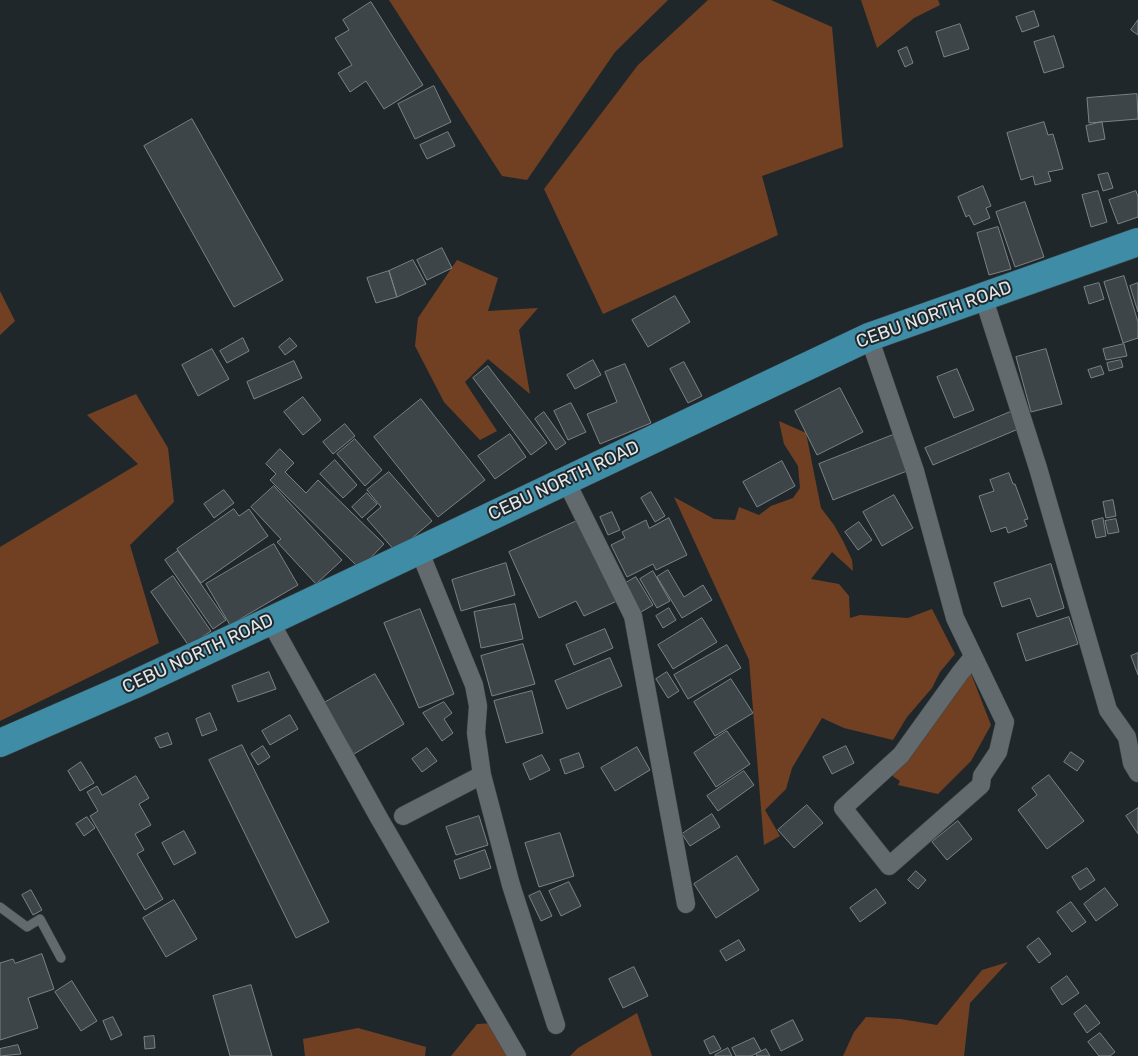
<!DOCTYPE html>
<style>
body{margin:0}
canvas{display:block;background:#20272a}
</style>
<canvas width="1138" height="1056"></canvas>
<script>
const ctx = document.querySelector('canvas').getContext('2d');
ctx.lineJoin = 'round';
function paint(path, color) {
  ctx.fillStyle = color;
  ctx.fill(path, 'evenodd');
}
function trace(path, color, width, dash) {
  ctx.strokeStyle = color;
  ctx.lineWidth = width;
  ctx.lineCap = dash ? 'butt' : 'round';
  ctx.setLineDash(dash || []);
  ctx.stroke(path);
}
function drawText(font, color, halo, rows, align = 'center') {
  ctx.font = font + ' Rubik,sans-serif';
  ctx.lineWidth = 4;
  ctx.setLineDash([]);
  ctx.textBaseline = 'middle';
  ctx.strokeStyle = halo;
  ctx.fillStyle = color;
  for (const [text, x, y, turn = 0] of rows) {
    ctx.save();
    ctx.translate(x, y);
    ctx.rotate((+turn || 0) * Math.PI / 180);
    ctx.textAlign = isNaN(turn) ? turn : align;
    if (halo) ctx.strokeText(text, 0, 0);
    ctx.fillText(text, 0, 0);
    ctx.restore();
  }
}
paint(new Path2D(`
 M389,0H668L615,52L527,180L502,176Z
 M708,0H771L832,27L843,147L762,176L778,235L603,314L544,189L638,65Z
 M861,0H938L940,5L914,18L877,48Z
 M457,260L498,278L488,311L538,308L519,330L530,394L488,359L465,382L497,431L480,440L444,402L415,346L418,318Z
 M0,291L15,321L0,335Z
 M136,394L168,448L174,502L130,545L159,643L0,721V547L138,464L87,415Z
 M779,421L806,433L821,508L834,525L843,541L852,560L853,571L832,552L811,579L839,584L849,596L850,618L860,615L908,618L932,609L955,654L940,672L932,688L907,717L893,740L844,728L822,718L792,768L786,789L765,810L780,836L764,845L749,660L674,497L714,519L735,520L739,507L759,515L771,506L793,498L800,488L798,466L784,444Z
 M970,671L991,725L971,761L938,794L898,785L900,781L891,775Z
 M1008,962L970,1003L964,1056H843L854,1032L866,1017L900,1019L937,1025L982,970Z
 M637,1013L652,1056H570L578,1048Z
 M497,1023L515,1056H451L477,1024Z
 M358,1028L426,1047L425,1056H305L303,1039Z`), '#714023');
const building = new Path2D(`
 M371,2L423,85L384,109L366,81L350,92L338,73L352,65L335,38L349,30L343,20Z
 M1034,11L1039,26L1022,32L1016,17Z
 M1138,20V35L1131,30Z
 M960,24L969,49L944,57L936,32Z
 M1054,36L1064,67L1044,73L1034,42Z
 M907,47L913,63L905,67L898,51Z
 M434,86L451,122L415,139L398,104Z
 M1137,94L1138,119L1089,123L1087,98Z
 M192,119L283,280L234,307L144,146Z
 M1044,122L1048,135L1053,134L1063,169L1048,172L1051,181L1035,185L1033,176L1021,180L1007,133Z
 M1102,122L1105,139L1089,142L1086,126Z
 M448,132L455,146L427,159L420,145Z
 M1108,173L1113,188L1103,191L1098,175Z
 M983,186L991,206L986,208L990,218L974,225L969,215L966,217L958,197Z
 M1098,191L1107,222L1091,227L1082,195Z
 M1136,191L1138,197V217L1118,224L1109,200Z
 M1025,202L1044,257L1015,267L996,212Z
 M998,227L1011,269L989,275L977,233Z
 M442,248L452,268L427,280L417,260Z
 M413,260L426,284L397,297L389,271Z
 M389,271L397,297L376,303L367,278Z
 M1124,276L1138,322V338L1123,343L1104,282Z
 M1099,283L1104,299L1089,304L1084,287Z
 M1138,283V312L1130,286Z
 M675,296L690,322L648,347L632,320Z
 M243,338L249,351L227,363L220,351Z
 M290,338L297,346L285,355L279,347Z
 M1124,344L1127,356L1106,360L1103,349Z
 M212,349L229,379L198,396L182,365Z
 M1046,349L1062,404L1031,412L1016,357Z
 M593,360L601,375L575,389L567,375Z
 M1121,360L1123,367L1109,371L1107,363Z
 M294,361L302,378L254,399L247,382Z
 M684,362L702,396L688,403L670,369Z
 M625,364L651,423L600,444L587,414L617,402L605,372Z
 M488,366L547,443L531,455L473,378Z
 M1101,366L1104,374L1091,378L1088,370Z
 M957,369L974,410L954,418L937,377Z
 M840,388L863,432L817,455L795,411Z
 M303,397L321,420L303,435L284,412Z
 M421,399L485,480L438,517L374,437Z
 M571,403L586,432L568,440L554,411Z
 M1015,410L1023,427L933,465L925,448Z
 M544,412L566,443L556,450L535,419Z
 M345,424L355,436L333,454L323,442Z
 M510,434L526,457L495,479L478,456Z
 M893,435L907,471L833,500L819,464Z
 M355,439L382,470L365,486L337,454Z
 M280,449L294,463L285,472L306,493L318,480L384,544L360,569L270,480L276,474L266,464Z
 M335,460L357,485L343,498L320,474Z
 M782,461L795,486L757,507L743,482Z
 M389,472L432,521L396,552L367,519L381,507L367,490Z
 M1009,473L1013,484H1015L1028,519L1024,520L1027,526L1008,533L1006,527L991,532L979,496L994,491L990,480Z
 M274,486L342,560L316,584L277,542L281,539L251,507Z
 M224,490L234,503L214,518L204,504Z
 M651,492L665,516L655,522L641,498Z
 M367,493L377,504L362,518L352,507Z
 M894,495L913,528L882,546L863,512Z
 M1113,500L1116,516L1106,518L1103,502Z
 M234,509L239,516L249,509L268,536L201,583L177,549Z
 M612,512L620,530L608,535L600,517Z
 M669,518L687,555L656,570L653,564L627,577L611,545L625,538L622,532L646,520L649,528Z
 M1103,518L1106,536L1096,538L1092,521Z
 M1116,519L1119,532L1108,534L1105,521Z
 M579,520L617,601L584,616L576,601L539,618L509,552Z
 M859,522L872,540L858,550L845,532Z
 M274,544L298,585L230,625L206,584Z
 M178,551L226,620L213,629L165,560Z
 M506,563L515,595L461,611L452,580Z
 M1051,564L1064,608L1037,617L1030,598L1002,607L994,583Z
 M668,570L684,597L703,585L712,600L682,618L657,577Z
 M653,571L670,601L657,608L640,579Z
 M173,576L211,631L189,646L151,592Z
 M636,577L653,605L641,612L624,584Z
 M515,604L523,639L481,648L474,612Z
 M669,608L676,620L663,628L656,616Z
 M420,609L454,694L419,708L384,623Z
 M1069,617L1078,644L1026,661L1017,634Z
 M702,618L717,642L673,669L658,645Z
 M605,629L613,648L574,665L566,645Z
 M523,644L535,684L492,696L481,656Z
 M727,645L741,668L688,699L674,675Z
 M1138,653V675L1131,656Z
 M610,658L622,686L567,709L555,681Z
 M269,672L276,689L238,702L232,686Z
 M667,672L679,691L668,698L656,679Z
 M375,674L404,724L354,754L324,703Z
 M731,679L753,713L715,736L694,702Z
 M532,691L543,733L506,743L494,701Z
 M444,702L452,713L444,719L453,733L442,741L423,713Z
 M210,713L217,730L202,736L196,719Z
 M290,715L298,729L270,745L262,731Z
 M727,731L750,764L716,787L694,753Z
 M168,733L172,744L160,748L155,738Z
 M242,745L329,922L296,938L209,760Z
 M263,746L270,757L258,765L251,754Z
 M846,746L854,763L832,774L823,757Z
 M637,747L650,770L615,791L601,768Z
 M427,748L437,761L422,772L412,759Z
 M1071,752L1084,761L1077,771L1064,762Z
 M579,753L584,767L565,774L560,760Z
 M542,755L550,770L530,780L523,764Z
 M81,762L94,783L80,791L68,771Z
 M744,771L754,785L718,811L707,796Z
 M1049,775L1084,821L1047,849L1018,810L1037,795L1032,788Z
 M136,776L149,798L139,804L151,825L135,834L144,850L137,854L163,899L145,910L90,816L98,811L87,792L97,786L102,795Z
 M807,805L823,823L794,848L778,830Z
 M1138,808V834L1126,816Z
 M712,814L720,827L690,846L682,834Z
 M479,816L488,845L456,855L446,827Z
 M87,817L95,828L84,836L76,824Z
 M958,821L972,839L947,860L932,842Z
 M184,831L196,853L174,865L162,843Z
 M560,833L574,876L539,887L525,843Z
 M485,850L491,868L460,879L454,861Z
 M737,856L759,890L716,918L694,884Z
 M1087,868L1095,880L1080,890L1072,877Z
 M916,871L926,880L918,889L908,880Z
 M569,882L581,906L561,916L549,891Z
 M1105,888L1118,905L1096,921L1084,904Z
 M876,889L886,903L860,922L850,908Z
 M31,890L42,910L33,915L22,895Z
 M540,891L552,916L541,921L529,896Z
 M174,900L197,939L166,957L143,918Z
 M1071,902L1086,922L1072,932L1057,912Z
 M1039,938L1051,954L1039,963L1027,947Z
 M739,940L745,950L726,961L720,951Z
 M42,954L54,989L28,998L38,1028L0,1040V963L13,959L15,963Z
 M634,967L648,996L623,1008L609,979Z
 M1067,976L1079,993L1062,1005L1051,988Z
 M72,981L97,1021L81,1031L55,992Z
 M251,985L272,1056H230L213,996Z
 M1086,1005L1100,1023L1087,1033L1074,1014Z
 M113,1017L122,1035L111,1040L103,1021Z
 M793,1020L803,1040L781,1051L771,1031Z
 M1100,1033L1115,1052L1110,1056H1099L1088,1042Z
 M154,1036L155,1048L145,1049L144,1037Z
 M714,1036L721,1049L710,1054L704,1041Z
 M754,1038L761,1051L751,1056H736L732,1048Z
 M18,1045L21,1054L0,1056V1049Z
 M728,1048L732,1056H715V1055Z
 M766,1049L770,1056H757L756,1054Z`);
paint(building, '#3d4548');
trace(building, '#798285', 1);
const service = new Path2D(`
 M0,907L27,927L40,919L61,958`);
const minor = new Path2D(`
 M983,296L1038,468L1108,710L1127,737L1132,763L1138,773
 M869,337L915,471L955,618L1005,722L998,752L982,776L981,785L889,866L843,808L901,755L960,673L973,657
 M566,481L633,616L686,904
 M419,550L474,685L478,706L476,733L482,775L511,885L556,1025
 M270,621L379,818L517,1056
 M403,816L482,775`);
const trunk = new Path2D(`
 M0,743L133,685L270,621L869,337L1138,242`);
trace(service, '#3e4446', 10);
trace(minor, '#3e4446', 19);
trace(trunk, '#3e4446', 29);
trace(service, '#626a6d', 9);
trace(minor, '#626a6d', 18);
trace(trunk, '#3e8ca6', 28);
drawText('18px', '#e2e7e9', '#20272a', [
 ["CEBU NORTH ROAD",934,315,-20],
 ["CEBU NORTH ROAD",564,481,-25],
 ["CEBU NORTH ROAD",198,654,-25]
]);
</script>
